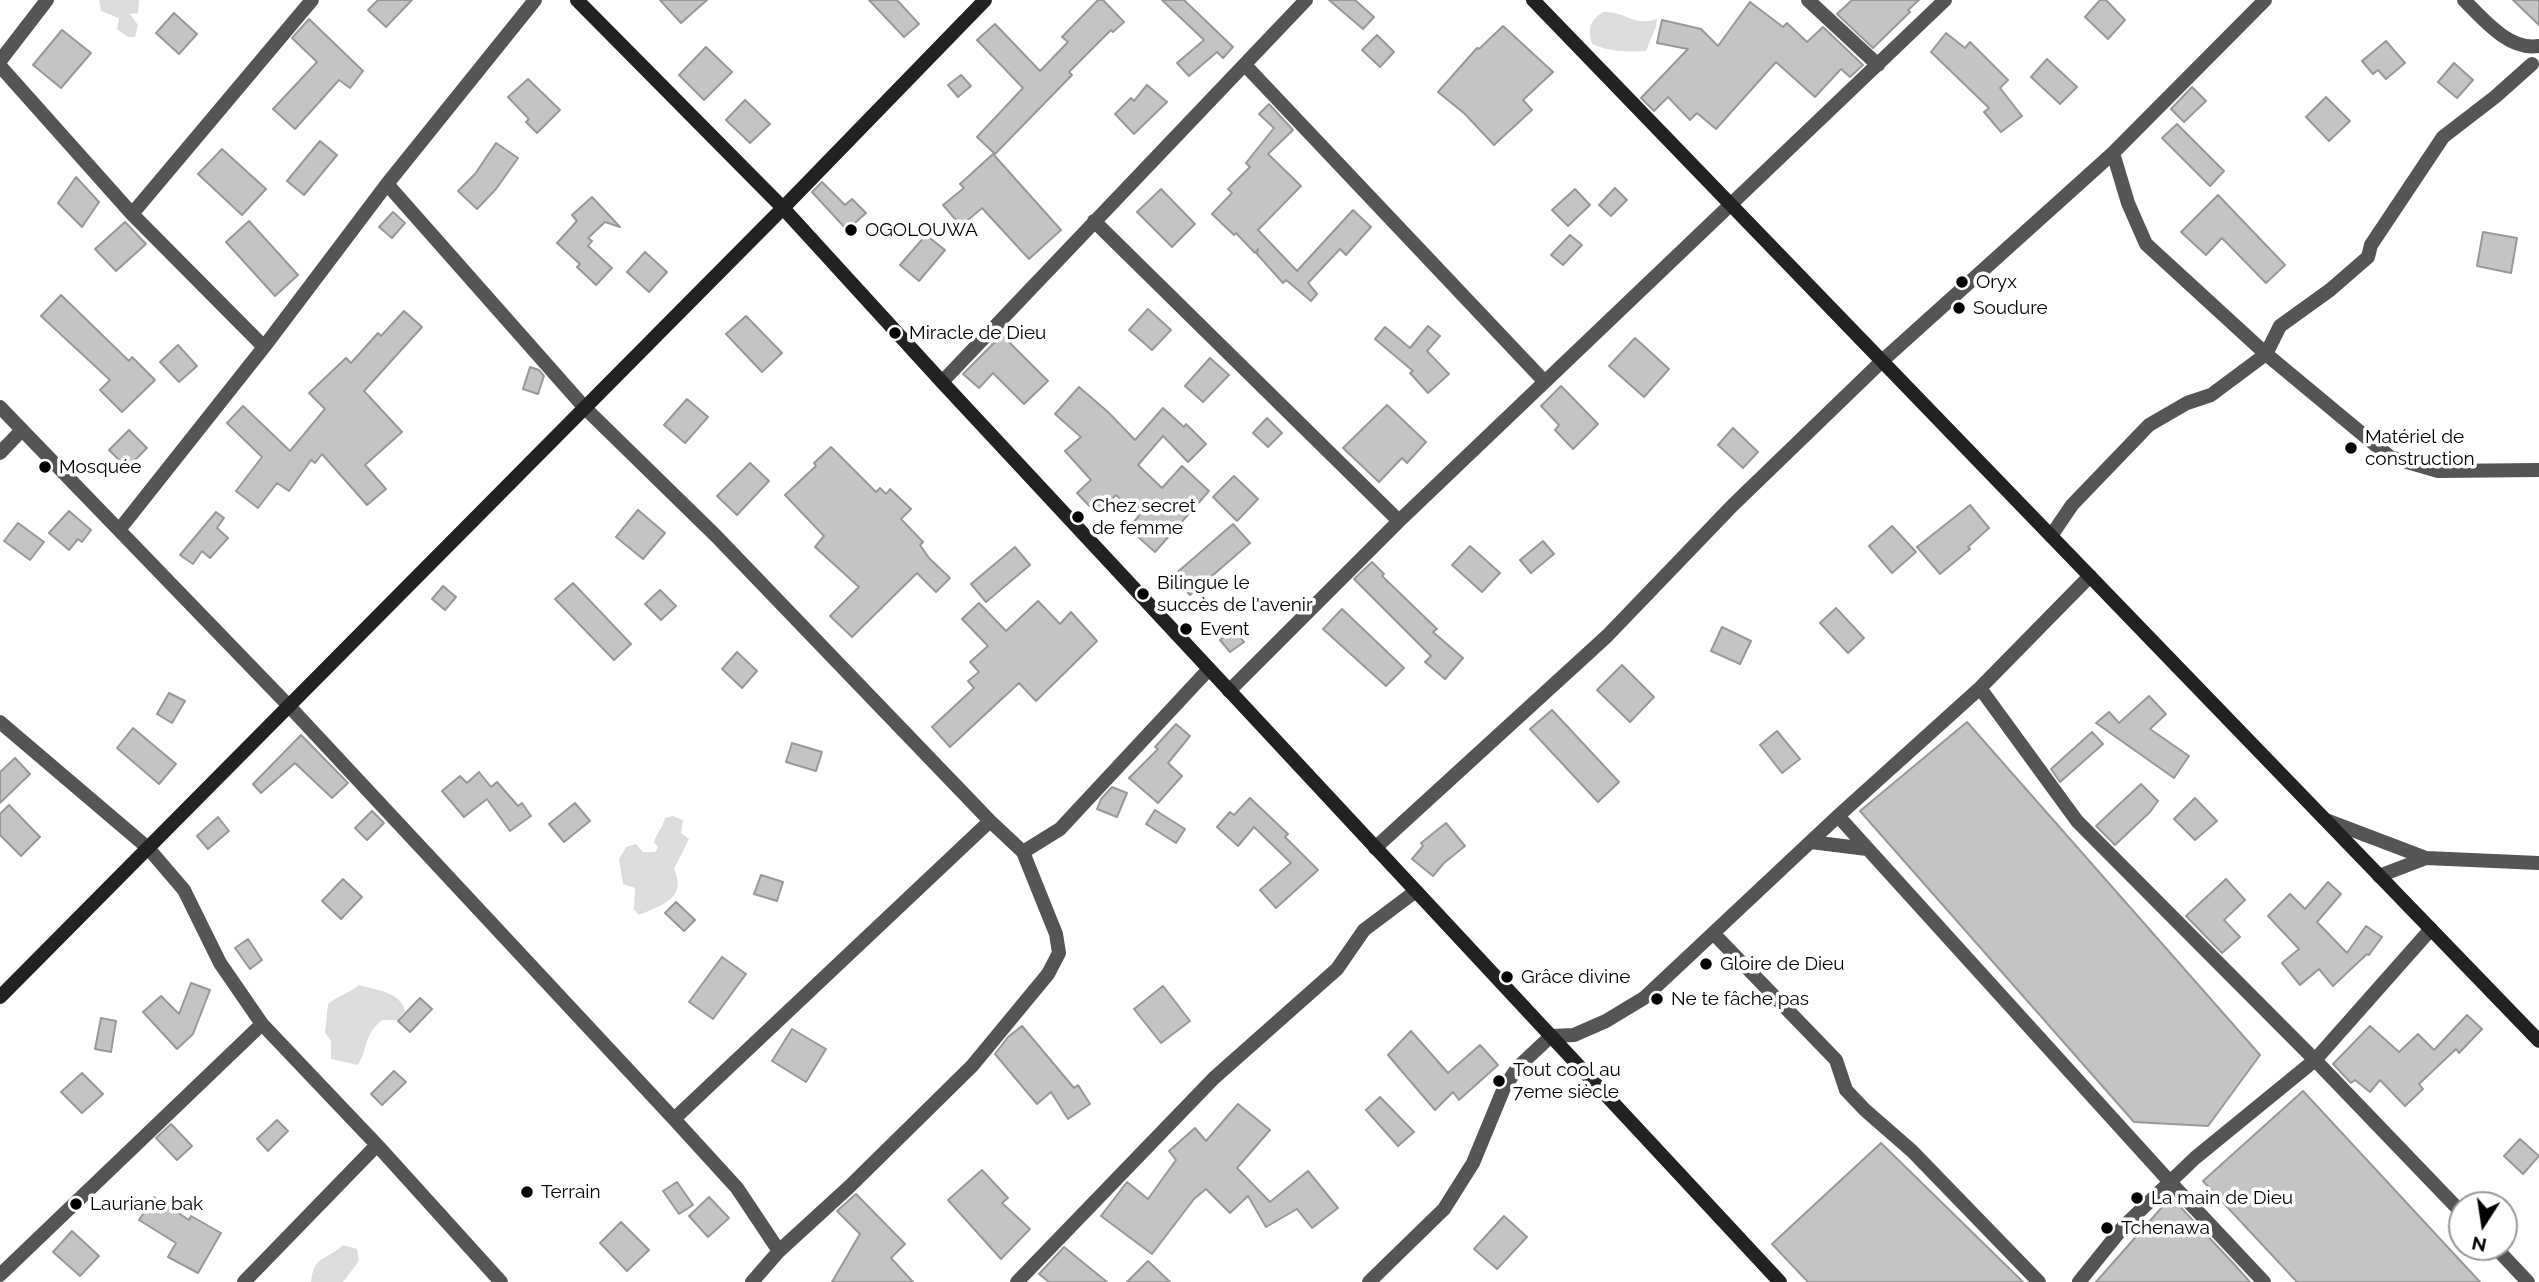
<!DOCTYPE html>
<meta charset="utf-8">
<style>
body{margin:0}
#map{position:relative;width:2539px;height:1282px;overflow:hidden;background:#fff;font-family:Raleway,sans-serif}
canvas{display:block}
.north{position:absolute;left:2448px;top:1191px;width:70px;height:70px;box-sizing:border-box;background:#fff;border:2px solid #999;border-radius:50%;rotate:192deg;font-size:19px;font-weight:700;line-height:28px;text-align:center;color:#000}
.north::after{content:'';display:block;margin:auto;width:24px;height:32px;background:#000;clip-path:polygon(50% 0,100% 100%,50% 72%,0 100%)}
</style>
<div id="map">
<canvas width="2539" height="1282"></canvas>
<div class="north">N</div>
</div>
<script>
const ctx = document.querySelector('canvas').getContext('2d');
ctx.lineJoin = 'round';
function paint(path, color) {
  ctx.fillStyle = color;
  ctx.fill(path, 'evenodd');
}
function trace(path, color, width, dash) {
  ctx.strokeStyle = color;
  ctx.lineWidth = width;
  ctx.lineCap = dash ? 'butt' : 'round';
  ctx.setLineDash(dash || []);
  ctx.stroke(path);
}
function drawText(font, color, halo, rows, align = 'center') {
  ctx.font = font + ' Raleway,sans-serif';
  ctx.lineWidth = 7;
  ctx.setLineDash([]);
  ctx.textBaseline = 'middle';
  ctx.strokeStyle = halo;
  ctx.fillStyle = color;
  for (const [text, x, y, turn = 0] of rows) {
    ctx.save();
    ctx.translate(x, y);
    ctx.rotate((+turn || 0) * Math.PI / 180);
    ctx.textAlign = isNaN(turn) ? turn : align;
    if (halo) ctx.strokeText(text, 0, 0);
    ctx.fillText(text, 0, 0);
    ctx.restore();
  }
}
paint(new Path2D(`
 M99,0H139L138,13L130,14L138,25L135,37H128L117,29L119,18L101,11Z
 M1603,12C1627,11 1632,27 1657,19L1656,27L1646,51C1626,52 1611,52 1592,44C1588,29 1589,21 1603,12Z
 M673,816L683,820L681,833L689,839L674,869C688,899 661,905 639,915L634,910L635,888L623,884L619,859L626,847L636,844L643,852H655L658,847L654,842C657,833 663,827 665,818Z
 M359,985C376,990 401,992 405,1011L397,1020H382C363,1036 369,1046 358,1065L331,1059V1041L325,1033L328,1004C339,995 348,994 359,985Z
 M343,1245L357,1249L359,1261L343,1282H311C315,1253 324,1263 343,1245Z`), '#dcdcdc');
const building = new Path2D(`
 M378,0H412L386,27L368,10Z
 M660,0H707L681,23Z
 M869,0H897L919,24L904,37Z
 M1098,0H1103L1124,22L1113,32L1111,30L1069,72L1072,75L995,154L977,137L1023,88L977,40L995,24L1040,71L1068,42L1062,37Z
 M1162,0H1184L1233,47L1223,58L1217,52L1189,76L1177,63L1204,40Z
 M1329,0H1355L1374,17L1363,29Z
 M1852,0H1919L1908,10L1910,12L1873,48L1837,14Z
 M2100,0H2106L2125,20L2108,39L2085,17Z
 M2513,0H2539V25Z
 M1750,2L1783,27L1787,23L1807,42L1823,27L1863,65L1850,77L1841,69L1815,97L1776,62L1716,129L1697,113L1690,120L1668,97L1654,111L1641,98L1688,49L1657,43L1662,20L1701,29L1718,46Z
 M174,13L197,34L179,54L156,33Z
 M309,19L363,71L350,88L339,80L295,129L273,109L317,62L292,38Z
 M1503,26L1553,72L1523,100L1532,110L1494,145L1465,114L1438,92L1477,48L1479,49Z
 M62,30L91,53L61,88L33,65Z
 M1946,33L1965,48L1970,42L2008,80L2000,88L2022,116L2001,132L1984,112L1989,108L1931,52Z
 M1377,35L1394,52L1380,67L1362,50Z
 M2386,41L2405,63L2386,79L2378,70L2373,74L2362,61Z
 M706,47L732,72L704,100L679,75Z
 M2047,59L2077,87L2060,104L2031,77Z
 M2454,63L2473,80L2457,98L2438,82Z
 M961,75L971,86L958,97L948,85Z
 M528,79L560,110L537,133L526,122L529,119L508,97Z
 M1147,85L1167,102L1134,134L1115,114L1131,98L1134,101Z
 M2192,87L2206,101L2184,122L2171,109Z
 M2326,97L2350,121L2329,141L2306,117Z
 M745,100L770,124L750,143L726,120Z
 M1269,104L1293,130L1268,154L1301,186L1258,230L1297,271L1353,210L1371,227L1346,255L1340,249L1308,283L1317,294L1311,301L1286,280L1283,283L1257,254L1258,249L1255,253L1236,233L1234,235L1212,214L1232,193L1228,189L1250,167L1246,163L1274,128L1259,114Z
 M2177,124L2224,171L2210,186L2162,138Z
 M320,141L337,155L304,195L287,181Z
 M496,143L518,158L496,189L477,209L458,191L475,174Z
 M222,149L266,189L242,215L198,174Z
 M993,154L1061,230L1029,259L982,208L961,226L943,205L964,188L960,184Z
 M76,177L99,202L82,227L58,203Z
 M822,182L845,205L852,199L866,213L847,230L812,192Z
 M1615,188L1627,200L1611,216L1599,205Z
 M1161,189L1195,224L1172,247L1137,212Z
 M1575,189L1590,205L1568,226L1552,210Z
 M2218,195L2285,265L2266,283L2222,238L2206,255L2181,232Z
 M592,197L620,227L605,222L588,238L592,241L588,246L612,268L596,285L577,267L580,264L557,243L577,221L572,215Z
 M393,212L405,223L392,238L379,227Z
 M249,221L298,275L275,296L226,242Z
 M125,222L146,244L116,271L95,249Z
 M2483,232L2517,238L2511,273L2477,266Z
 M926,235L945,250L919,281L900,265Z
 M1570,235L1582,245L1563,265L1551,255Z
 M645,252L667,272L649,292L627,272Z
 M61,295L129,361L132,357L155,380L122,412L100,390L110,380L41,316Z
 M1148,309L1171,330L1152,350L1129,330Z
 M404,311L422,327L364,391L402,432L365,465L386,489L367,505L322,454L315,463L311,460L289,491L277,483L258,508L236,491L262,457L227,423L243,406L290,451L325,409L309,393L346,358L351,363L378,333L381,336Z
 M746,316L782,353L762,372L726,334Z
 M1428,326L1440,336L1427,351L1449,374L1428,393L1410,373L1413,371L1375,339L1385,327L1410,348Z
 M1002,335L1048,381L1024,404L993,373L979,388L963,374Z
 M1635,338L1669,369L1644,397L1609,366Z
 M178,345L197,366L179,382L160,362Z
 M1210,358L1229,375L1203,402L1185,386Z
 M530,367L539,370L544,376L538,394L523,389Z
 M1561,386L1598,424L1573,449L1555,430L1559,425L1541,406Z
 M1079,387L1108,412L1135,440L1163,408L1184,427L1186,424L1206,444L1188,462L1163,436L1138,465L1162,488L1182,466L1209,491L1155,552L1128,528L1139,516L1116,495L1097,514L1077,493L1091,480L1065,451L1081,437L1055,414Z
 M687,399L708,417L685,443L664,425Z
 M1387,405L1426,442L1407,463L1402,458L1379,482L1343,448Z
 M1267,418L1282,433L1268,447L1253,433Z
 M1733,428L1758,452L1743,468L1718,445Z
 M129,430L147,448L127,468L109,450Z
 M831,447L876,492L880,488L886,494L890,489L911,509L901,519L923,542L920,545L929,558L950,578L936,592L917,573L852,637L830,616L859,587L815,547L824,536L785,495L816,466L814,463Z
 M750,463L769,481L737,515L717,496Z
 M1234,476L1258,499L1237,521L1213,497Z
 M1970,505L1989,528L1968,547L1970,549L1940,574L1917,547Z
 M638,510L665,533L643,559L616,537Z
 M69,511L91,530L82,542L78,539L69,550L49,533Z
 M216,512L224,518L217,528L228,538L210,558L202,551L193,564L180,555Z
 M18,523L44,542L30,560L4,541Z
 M1233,524L1250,543L1190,595L1173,576Z
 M1892,526L1916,552L1892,573L1869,546Z
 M1543,541L1554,554L1531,573L1520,560Z
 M1470,546L1500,573L1482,592L1452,565Z
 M1015,547L1030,565L986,602L971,584Z
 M1372,562L1384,574L1382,576L1437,629L1433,632L1463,658L1445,679L1425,662L1431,656L1354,579Z
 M573,583L631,644L614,660L555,599Z
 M443,586L456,597L445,610L432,599Z
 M660,590L676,606L661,620L645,604Z
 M1038,601L1060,624L1071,612L1097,641L1036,701L1019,683L950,747L932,727L974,688L968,681L979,672L970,662L988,646L962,619L979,603L1006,631Z
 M1836,608L1864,638L1848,653L1820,623Z
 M1342,609L1404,668L1386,686L1323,629Z
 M1722,627L1751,641L1740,664L1711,651Z
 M1233,629L1244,642L1230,652L1220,640Z
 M737,652L757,671L742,688L722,669Z
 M1622,665L1654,697L1630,722L1597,690Z
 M169,693L185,701L172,723L157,714Z
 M2149,696L2166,714L2150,729L2189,756L2174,778L2096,723L2109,712L2119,723Z
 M1552,710L1619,782L1598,802L1530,729Z
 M1967,722L2260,1055L2208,1126L2134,1122L1860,811Z
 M1176,724L1190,736L1168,763L1182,776L1158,803L1129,778L1158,749L1155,747Z
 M133,728L176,764L159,784L117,748Z
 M1777,731L1800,759L1782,773L1760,745Z
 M2092,732L2103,744L2060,782L2051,769Z
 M301,735L348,783L332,798L295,763L261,793L253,784Z
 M792,743L822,752L816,771L786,762Z
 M15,758L30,774L0,803V772Z
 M479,772L491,787L497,782L518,806L522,803L531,816L510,831L487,799L464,817L442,791L460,776L467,783Z
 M2141,784L2158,801L2150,812L2115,845L2096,826Z
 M1112,787L1127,793L1117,817L1097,809L1101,799Z
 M1250,798L1288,834L1285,837L1318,870L1276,908L1260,890L1291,863L1254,827L1238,846L1217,827L1230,812L1234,815Z
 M2195,798L2217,821L2195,840L2174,819Z
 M575,803L590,821L564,842L549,824Z
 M9,805L40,837L21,856L0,835V814Z
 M1155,810L1185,829L1176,843L1146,824Z
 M372,811L384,823L367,840L355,828Z
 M218,817L229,831L208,849L197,836Z
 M1446,823L1465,846L1444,863L1433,876L1412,859L1423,846L1421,843Z
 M761,875L783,882L777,901L754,894Z
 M343,879L362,897L341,919L322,901Z
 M2226,879L2245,900L2224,920L2240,937L2222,953L2186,916Z
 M2328,882L2341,894L2317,922L2347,953L2366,926L2382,937L2369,955L2367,954L2333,986L2319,969L2300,985L2282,963L2299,949L2268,916L2290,894L2305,909Z
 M676,902L695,920L684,931L665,913Z
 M248,939L262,960L250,969L235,948Z
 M722,957L746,974L713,1019L689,1002Z
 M191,983L210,990L193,1034L177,1049L143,1012L161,996L179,1014Z
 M1163,986L1190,1021L1161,1043L1134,1009Z
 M420,998L432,1009L410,1032L398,1021Z
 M2467,1015L2482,1029L2459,1053L2456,1049L2419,1084L2423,1089L2405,1106L2380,1080L2370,1092L2355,1080L2351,1083L2333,1064L2370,1026L2399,1052L2418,1034L2434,1050Z
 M101,1018L116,1021L111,1052L95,1049Z
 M1022,1026L1074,1088L1078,1085L1090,1104L1068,1119L1051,1092L1037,1104L995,1054L1008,1037Z
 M792,1029L826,1049L806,1082L772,1061Z
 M1411,1031L1448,1073L1480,1045L1498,1065L1459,1100L1453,1092L1435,1110L1388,1055Z
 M394,1071L406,1082L382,1105L371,1094Z
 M82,1073L103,1094L82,1113L61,1092Z
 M2303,1091L2480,1282H2297L2203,1181Z
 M1380,1097L1414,1132L1398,1146L1366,1110Z
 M1238,1104L1270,1130L1237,1168L1270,1202L1308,1171L1338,1208L1312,1228L1297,1209L1266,1227L1248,1196L1230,1213L1206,1189L1194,1199L1152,1254L1101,1216L1127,1182L1148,1199L1176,1160L1169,1151L1195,1128L1206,1141Z
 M277,1120L288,1131L268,1151L257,1139Z
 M171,1124L192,1146L177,1160L156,1138Z
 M2520,1139L2539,1156L2523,1174L2504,1156Z
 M1881,1143L2023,1282H1808L1772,1244Z
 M982,1170L1008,1198L1002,1203L1030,1229L1001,1259L948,1200Z
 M677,1182L693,1205L679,1214L663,1191Z
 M856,1194L905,1244L891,1258L913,1282H832L860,1234L837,1211Z
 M154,1197L189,1220L191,1216L221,1233L198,1273L168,1257L176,1243L139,1220Z
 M709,1197L729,1218L708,1237L689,1216Z
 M2171,1197L2234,1264L2250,1282H2096Z
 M1504,1216L1527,1237L1497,1269L1474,1249Z
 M621,1222L649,1250L627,1271L600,1243Z
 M72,1231L99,1256L80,1276L53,1252Z
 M1064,1247L1107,1282H1049L1039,1274Z
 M1148,1261L1170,1282H1127Z`);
paint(building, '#c4c4c4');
trace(building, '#999', 2);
trace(new Path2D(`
 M1808,0L1878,65
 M2464,0C2483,19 2509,51 2539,46
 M0,61L47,0
 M1245,65L1544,381
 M0,66L132,214L264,347
 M2113,153L2128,203L2146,244L2266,354L2390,457L2438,471L2539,470
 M387,184L585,408L716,536L990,821L1023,852L1056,934L1059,953L1048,974L972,1066L849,1187L779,1251L752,1282
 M132,214L312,0
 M1094,221L1399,521
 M942,382L1306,0
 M0,407L289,706L674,1119L737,1188L779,1251
 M0,453L21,431
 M119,530L264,347L387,184L535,0
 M2051,536L2072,505L2149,425L2187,403L2211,395L2266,354L2280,326L2330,290L2368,257L2371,245L2443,137L2495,97L2532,64
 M1980,688L2077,821L2315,1060L2462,1213
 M1229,691L1399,521L1945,0
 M0,722L148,848L184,890L220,963L262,1024L377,1145L501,1282
 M1838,816L2170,1182L2264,1282
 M2326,820L2426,858L2539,863
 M1811,842L1867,849
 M1375,848L1607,636L1733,505L1882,361L2113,153L2265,0
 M1023,852L1060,829L1209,669
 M2379,876L2426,858
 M1714,934L1836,1060L1846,1090L1865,1110L1912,1151L2039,1282
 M674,1119L990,821
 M2495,1247L2528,1282
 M0,1275L262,1024
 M244,1282L377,1145
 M1017,1282L1214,1078L1337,969L1364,930L1416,891
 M1369,1282L1444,1209L1473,1163L1504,1088L1518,1067L1551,1036L1574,1035L1606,1021L1644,998L1838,816L1980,688L2090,576
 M2079,1282L2124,1226L2195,1158L2315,1060L2431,929`), '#555', 14);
trace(new Path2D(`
 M577,0L783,208L942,382L1780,1282
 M1533,0L2539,1041
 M0,997L783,208L985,0`), '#222', 14);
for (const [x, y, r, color] of [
 [851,230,7,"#000"],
 [1962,282,7,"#000"],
 [1959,308,7,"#000"],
 [895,333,7,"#000"],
 [2351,448,7,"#000"],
 [45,467,7,"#000"],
 [1078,517,7,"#000"],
 [1143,594,7,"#000"],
 [1186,629,7,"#000"],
 [1706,964,7,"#000"],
 [1507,977,7,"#000"],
 [1657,999,7,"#000"],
 [1499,1081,7,"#000"],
 [527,1192,7,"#000"],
 [2137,1198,7,"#000"],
 [76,1204,7,"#000"],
 [2107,1228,7,"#000"]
]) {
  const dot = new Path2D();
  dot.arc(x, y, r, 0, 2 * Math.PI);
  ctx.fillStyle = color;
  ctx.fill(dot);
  trace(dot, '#fff', 2.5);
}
drawText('19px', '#000', '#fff', [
 ["OGOLOUWA",865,230],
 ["Oryx",1976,282],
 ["Soudure",1973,308],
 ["Miracle de Dieu",909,333],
 ["Matériel de",2365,437],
 ["construction",2365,459],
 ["Mosquée",59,467],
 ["Chez secret",1092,506],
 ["de femme",1092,528],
 ["Bilingue le",1157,583],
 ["succès de l'avenir",1157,605],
 ["Event",1200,629],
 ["Gloire de Dieu",1720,964],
 ["Grâce divine",1521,977],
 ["Ne te fâche pas",1671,999],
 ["Tout cool au",1513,1070],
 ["7eme siècle",1513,1092],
 ["Terrain",541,1192],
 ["La main de Dieu",2151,1198],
 ["Lauriane bak",90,1204],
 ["Tchenawa",2121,1228]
], 'left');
</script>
